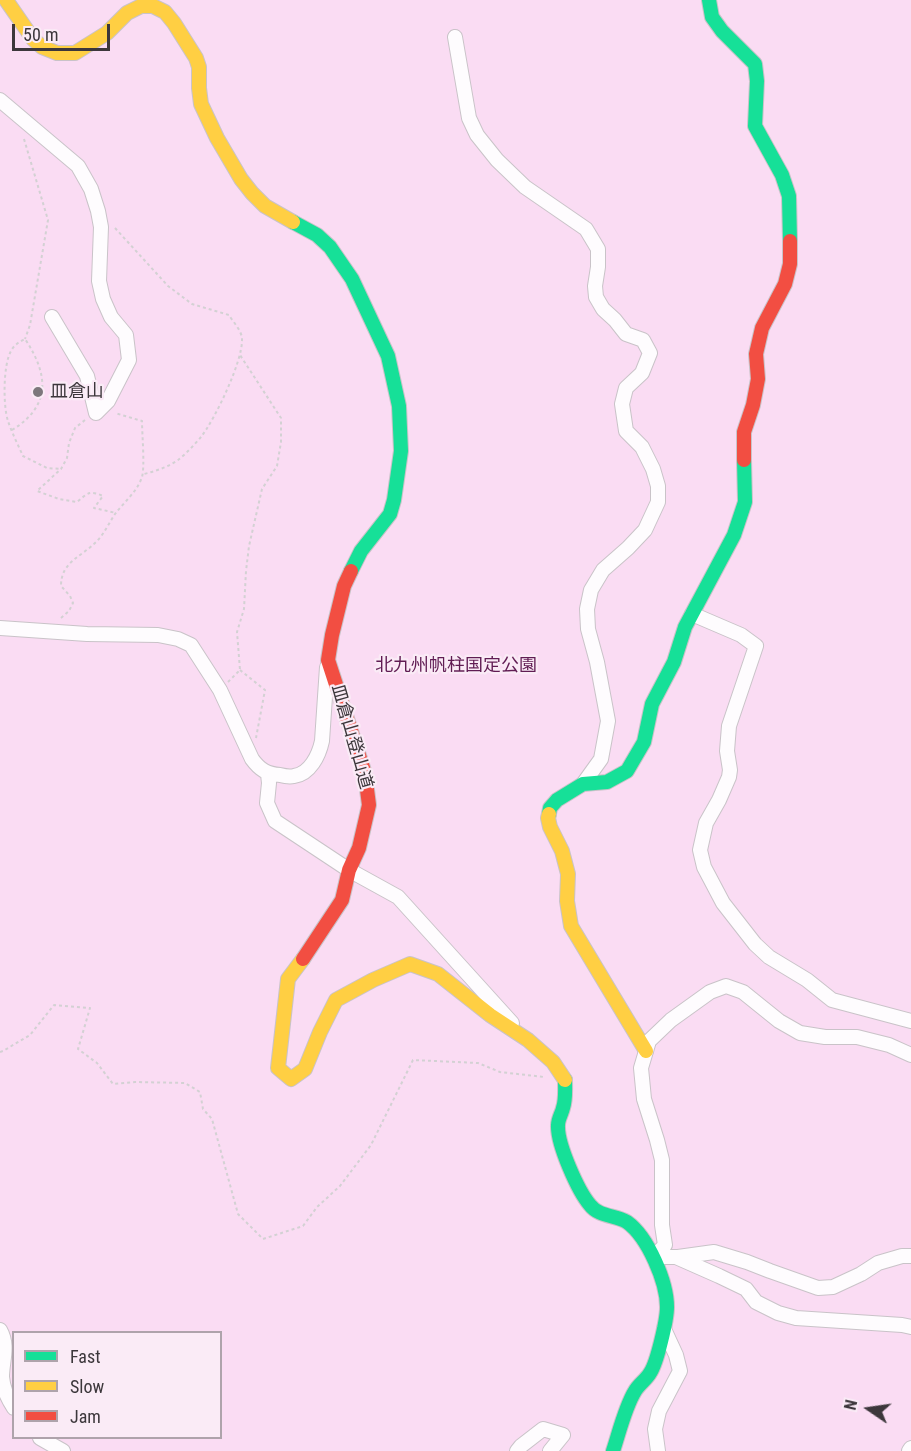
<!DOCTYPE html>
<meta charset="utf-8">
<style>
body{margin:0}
#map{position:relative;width:911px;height:1451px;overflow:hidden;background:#f6eef5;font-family:"Roboto Condensed",sans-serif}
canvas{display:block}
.legend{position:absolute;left:12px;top:1331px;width:210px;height:108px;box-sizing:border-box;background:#faebf6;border:2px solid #aea3ab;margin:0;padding:8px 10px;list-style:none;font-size:18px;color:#3c373b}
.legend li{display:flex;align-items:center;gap:12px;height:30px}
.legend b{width:30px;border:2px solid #aea3ab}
.north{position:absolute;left:839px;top:1379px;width:60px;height:60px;-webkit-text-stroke:4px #faebf6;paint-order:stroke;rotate:283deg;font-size:16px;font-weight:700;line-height:24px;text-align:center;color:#3c373b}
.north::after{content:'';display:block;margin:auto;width:21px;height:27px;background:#3c373b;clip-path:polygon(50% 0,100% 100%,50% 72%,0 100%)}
.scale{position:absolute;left:12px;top:24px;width:98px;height:27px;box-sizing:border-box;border:3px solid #3c373b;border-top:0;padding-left:8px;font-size:18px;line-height:21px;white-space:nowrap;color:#3c373b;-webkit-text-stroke:4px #faebf6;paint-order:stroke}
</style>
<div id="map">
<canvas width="911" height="1451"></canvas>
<ul class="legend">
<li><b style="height:8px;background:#16e098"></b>Fast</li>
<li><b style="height:8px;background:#ffcf43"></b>Slow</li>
<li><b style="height:8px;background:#f24e42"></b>Jam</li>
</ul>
<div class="north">N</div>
<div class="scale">50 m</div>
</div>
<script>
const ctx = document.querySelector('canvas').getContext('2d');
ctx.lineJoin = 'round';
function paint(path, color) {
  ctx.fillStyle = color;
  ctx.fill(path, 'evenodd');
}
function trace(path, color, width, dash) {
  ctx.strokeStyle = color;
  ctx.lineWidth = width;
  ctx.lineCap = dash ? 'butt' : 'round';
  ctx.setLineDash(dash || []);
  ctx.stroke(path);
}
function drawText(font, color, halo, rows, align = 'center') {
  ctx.font = font + ' "Roboto Condensed","Noto Sans JP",sans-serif';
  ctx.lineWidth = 4.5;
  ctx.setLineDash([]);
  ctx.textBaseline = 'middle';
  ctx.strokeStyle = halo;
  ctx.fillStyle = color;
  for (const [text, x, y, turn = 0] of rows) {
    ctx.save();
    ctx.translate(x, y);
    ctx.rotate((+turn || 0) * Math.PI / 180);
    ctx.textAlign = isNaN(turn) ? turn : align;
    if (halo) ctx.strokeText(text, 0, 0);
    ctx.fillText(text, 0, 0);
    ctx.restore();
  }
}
paint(new Path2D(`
 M0,0H911V1451H0ZM14,1332H220V1438H14Z`), '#fadcf3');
const street = new Path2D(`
 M455,37L469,118L477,135L497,160L525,187L586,229L598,249V267L595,286L596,297L603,309L615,320L626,334L643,340L650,353L642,373L626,388L622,404L626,431L642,447L653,469L658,486V502L645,530L628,548L603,570L591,590L587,609L588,629L597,662L608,721L601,759L583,784
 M0,100L78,166L91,189L98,211L101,227L99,281L103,299L111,317L126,335L129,360L108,401L96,413L87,376L52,317
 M692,614L741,635L756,646L729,726L727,751L730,770L729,777L719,800L706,823L700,850L704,867L723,903L755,944L769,957L807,980L832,1000L911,1021
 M0,628L87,634L158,635L178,639L191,645L220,690L252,759C260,770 267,774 280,775C284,776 289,777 294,776C310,774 319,755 322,741L327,667
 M268,774L269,783L267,803L275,821L349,870L398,897L512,1023
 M654,1257L665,1245L662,1225V1160L657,1140L644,1099L641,1068L649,1041L671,1020L710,992L726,986L743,992L779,1021L800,1033L825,1037H857L889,1045L911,1055
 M654,1257H676L719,1276L746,1289L756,1302L778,1313L796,1318L902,1325L911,1327
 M678,1257L714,1252L747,1262L770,1271L818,1288L833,1287L861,1274L878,1263L902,1256H911
 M0,1330C9,1346 2,1361 2,1377C3,1389 8,1399 14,1408
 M40,1438L63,1451
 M517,1451L521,1446L543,1429L563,1435L550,1451
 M658,1451L655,1429L659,1411L680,1371L676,1355L664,1329
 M909,1451L911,1448`);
const fast = new Path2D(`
 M709,0L712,17L722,31L755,64L757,81L755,126L782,175L789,196L790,241
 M293,222L317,235L330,247L352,279L388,356L399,406L401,451L394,500L390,514L361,551L351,571
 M549,814L550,808L557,800L583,784L607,782L627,771L644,742L652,704L674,662L685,627L734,535L745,502L744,460
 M565,1080C565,1089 566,1099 563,1108C562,1113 558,1119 558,1125C557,1144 578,1191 590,1205C599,1217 616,1215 627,1222C648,1237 667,1282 667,1307C667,1320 657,1363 650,1373C646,1380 639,1384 635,1391C625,1407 619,1433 613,1451`);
const slow = new Path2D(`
 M6,0L33,39L42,47L57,53H75L107,33L127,13L141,6H153L165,12L174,23L196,58L199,67V88L201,104L217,138L241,179L252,193L265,206L293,222
 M549,814L548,818L550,827L562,851L568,874L567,901L571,926L646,1051
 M303,959L288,979L278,1068L291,1079L305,1069L320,1032L336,1000L373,980L410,964L438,974L490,1015L528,1040L553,1062L565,1080`);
const jam = new Path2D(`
 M744,460V432L753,405L758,379L756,354L762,328L785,284L790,264V241
 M303,959L342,900L349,870L359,848L369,805L365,774L328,660L332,635L344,586L351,571`);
trace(street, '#c9c3c8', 16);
trace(fast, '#c9c3c8', 16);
trace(slow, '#c9c3c8', 16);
trace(jam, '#c9c3c8', 16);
trace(new Path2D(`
 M24,139L48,220L30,325L25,339
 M115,228L168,286L192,304L229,315C233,322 242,331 242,339C243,361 215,419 201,437C195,444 186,454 178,460C168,467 156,471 144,474
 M85,420L75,428L69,443L67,458L61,469L37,491L59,499L77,502C88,493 89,490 103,496L94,508L116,513
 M12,430C51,406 49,375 25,339C19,342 14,345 11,351C3,365 3,406 8,421C12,433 18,445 23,456L47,468L61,469
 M61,618L69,611L73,603L70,596L61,586C61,561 82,557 97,541C104,534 109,523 115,514C124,502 137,492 142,477C145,466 142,434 142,421L115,413
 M240,670L265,690L256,738
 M228,682L240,670L237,632L244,609L246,571L249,546L262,489L277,466L281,442V418L240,355
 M0,1052L3,1051L30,1035L54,1005L90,1008L78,1049L97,1063L113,1084L135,1082L185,1083L200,1092L203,1109L212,1119L238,1214L263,1239L303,1226L317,1207L340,1186L371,1145L413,1060L478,1063L500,1072L544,1077`), '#d3d1d3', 2, [3, 3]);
trace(street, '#fefcfe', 14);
trace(fast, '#16e098', 14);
trace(slow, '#ffcf43', 14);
trace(jam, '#f24e42', 14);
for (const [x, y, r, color] of [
 [38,392,6,"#7d777c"]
]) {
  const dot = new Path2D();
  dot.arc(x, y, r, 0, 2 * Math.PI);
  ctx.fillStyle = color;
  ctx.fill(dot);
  trace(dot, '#faebf6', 2);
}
drawText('18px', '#3c373b', '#faebf6', [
 ["皿倉山",50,392]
], 'left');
drawText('18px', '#601c53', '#faebf6', [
 ["北九州帆柱国定公園",456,666]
]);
drawText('18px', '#3c373b', '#faebf6', [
 ["皿倉山登山道",351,737,74]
]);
</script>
